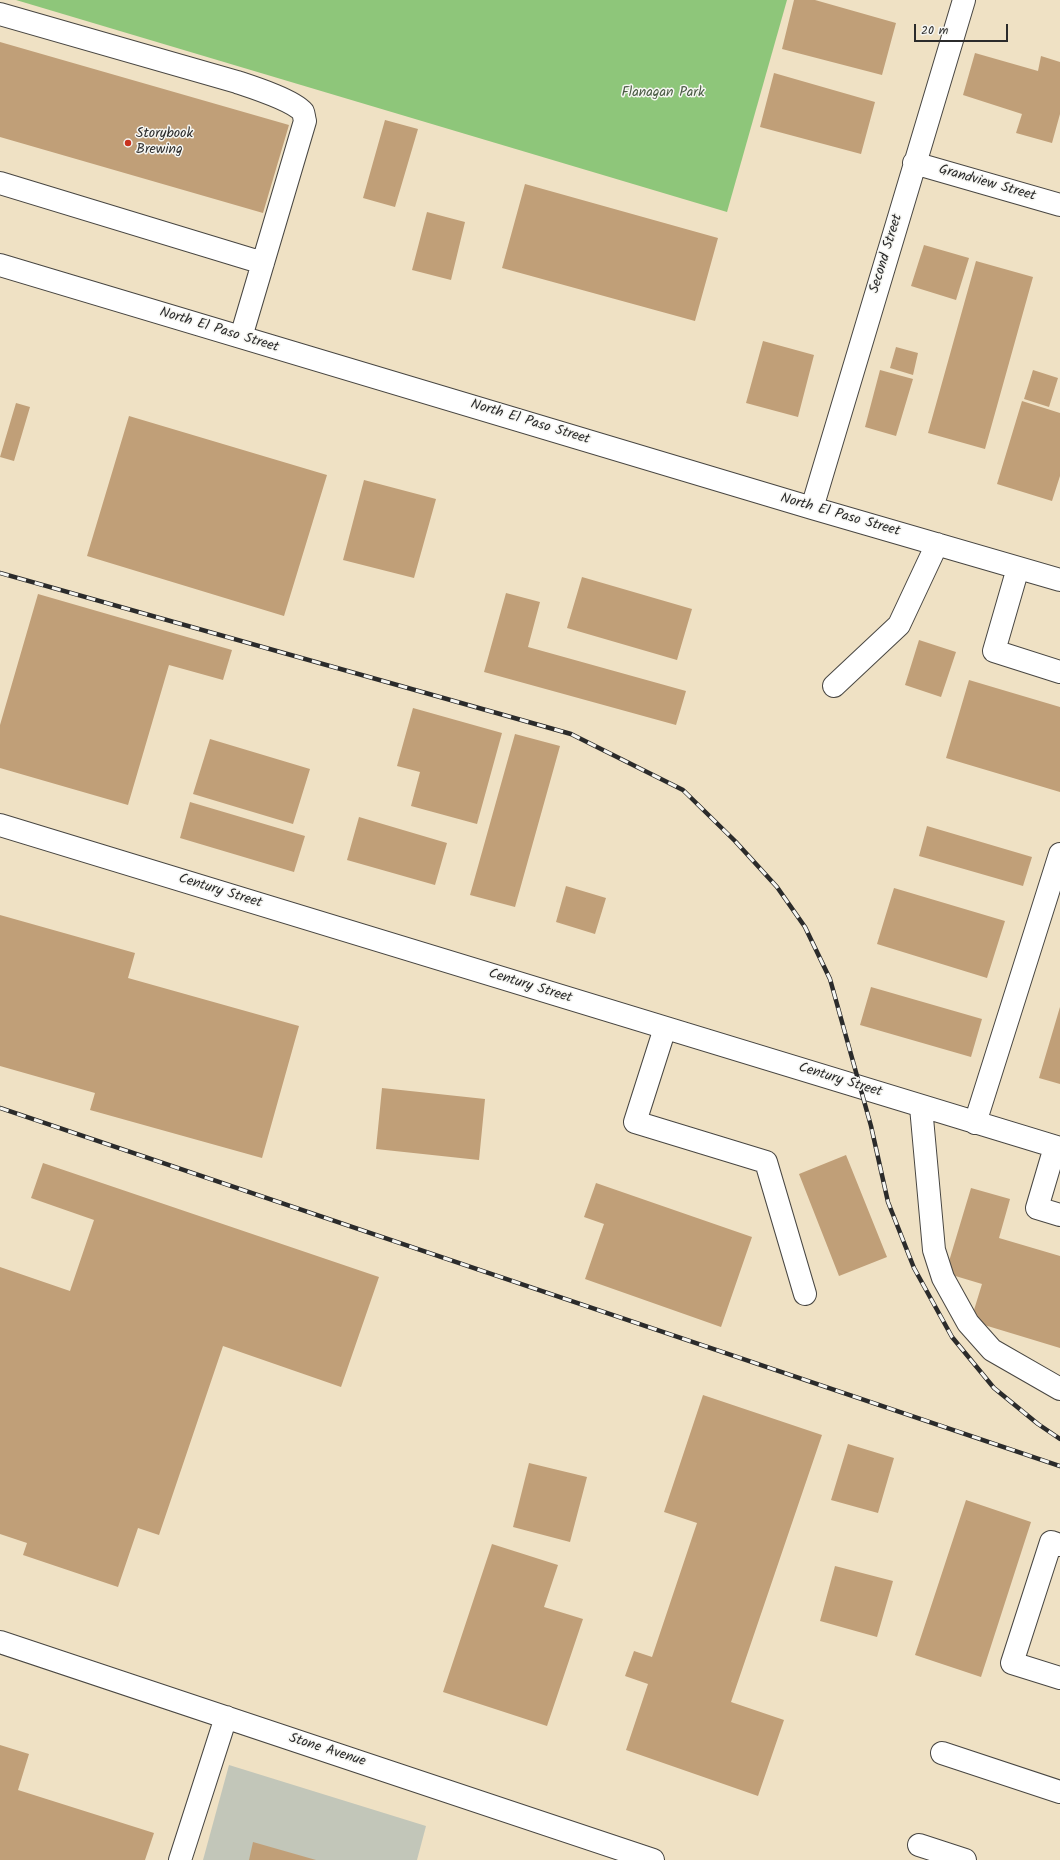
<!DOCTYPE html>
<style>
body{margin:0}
#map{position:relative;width:1060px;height:1860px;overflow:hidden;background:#efe1c4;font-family:Kalam,sans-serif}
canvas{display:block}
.scale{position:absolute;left:914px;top:24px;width:94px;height:18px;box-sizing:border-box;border:2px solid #2b2b2b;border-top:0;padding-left:5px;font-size:12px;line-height:14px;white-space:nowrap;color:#2b2b2b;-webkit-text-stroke:3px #f6f6f2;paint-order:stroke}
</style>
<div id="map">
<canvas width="1060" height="1860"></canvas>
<div class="scale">20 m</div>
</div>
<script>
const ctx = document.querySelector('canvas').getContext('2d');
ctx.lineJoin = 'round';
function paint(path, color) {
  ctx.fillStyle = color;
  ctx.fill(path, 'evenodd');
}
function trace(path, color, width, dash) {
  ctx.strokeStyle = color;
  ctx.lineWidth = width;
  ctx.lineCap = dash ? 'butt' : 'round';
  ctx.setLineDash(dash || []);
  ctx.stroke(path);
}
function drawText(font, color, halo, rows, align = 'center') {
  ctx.font = font + ' Kalam,sans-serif';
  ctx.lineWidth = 3;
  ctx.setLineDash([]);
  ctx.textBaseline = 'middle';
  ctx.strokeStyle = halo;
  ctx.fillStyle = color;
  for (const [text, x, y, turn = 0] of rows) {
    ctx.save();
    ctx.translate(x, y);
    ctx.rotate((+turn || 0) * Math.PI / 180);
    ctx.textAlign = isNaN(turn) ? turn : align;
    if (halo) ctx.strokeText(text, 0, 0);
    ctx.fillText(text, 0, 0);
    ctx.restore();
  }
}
paint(new Path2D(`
 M229,1765L426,1826L417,1860H203Z`), '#c2c6b9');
paint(new Path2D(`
 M16,0H787L727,212Z`), '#8ec67a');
paint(new Path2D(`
 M794,0H815L896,23L882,75L782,49Z
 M0,42L289,125L263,213L0,137Z
 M975,53L1038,71L1041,56L1060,62V114L1052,143L1016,133L1022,114L963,95Z
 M774,73L875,102L861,154L760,127Z
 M385,120L418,129L395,207L363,198Z
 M525,184L718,238L695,321L502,268Z
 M427,212L465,222L451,280L412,270Z
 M924,245L969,258L956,300L911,286Z
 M976,261L1033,277L985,449L928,433Z
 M763,341L814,355L798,417L746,403Z
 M896,347L918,353L913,375L890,368Z
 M880,370L913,379L896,436L865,427Z
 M1033,370L1058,378L1049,407L1024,399Z
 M1022,401L1060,413V476L1052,501L997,484Z
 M16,403L30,407L14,461L0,457Z
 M129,416L327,475L284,616L87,556Z
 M364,480L436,499L414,578L343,560Z
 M582,577L692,609L677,660L567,628Z
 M506,593L540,602L528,647L686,691L676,725L484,672Z
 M38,594L232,650L223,680L169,665L128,805L0,768V725Z
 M919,640L956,652L941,697L905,685Z
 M969,680L1060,707V792L946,758Z
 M413,708L502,733L477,824L411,806L420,772L397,766Z
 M515,734L560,746L515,907L470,895Z
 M210,739L310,769L293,824L193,794Z
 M190,802L305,836L294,872L180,838Z
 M359,817L447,843L435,885L347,860Z
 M927,826L1032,857L1023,886L919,856Z
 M566,886L606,898L595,934L556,922Z
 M894,888L1005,921L987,978L877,944Z
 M0,915L135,953L128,978L299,1026L262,1158L90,1110L95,1093L0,1066Z
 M871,987L982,1019L971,1057L860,1025Z
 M1060,1007V1084L1039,1078Z
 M382,1088L485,1099L479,1160L376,1149Z
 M846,1155L887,1257L839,1276L799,1174Z
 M43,1163L379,1277L341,1387L223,1346L159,1535L138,1528L118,1587L23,1555L27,1543L0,1534V1267L70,1291L94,1220L31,1198Z
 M596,1183L752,1237L721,1327L585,1279L604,1224L584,1217Z
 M971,1188L1010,1199L999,1238L1060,1256V1348L981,1324L974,1310L982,1284L952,1275L947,1268Z
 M703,1395L822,1435L731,1702L784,1720L758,1796L626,1750L648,1684L625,1676L634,1651L652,1657L697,1523L664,1512Z
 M848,1444L894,1458L878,1513L831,1500Z
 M529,1463L587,1477L570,1542L513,1527Z
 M966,1500L1031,1522L981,1677L915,1655Z
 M492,1544L558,1565L544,1607L583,1619L547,1726L443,1692Z
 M835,1566L893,1581L877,1637L820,1621Z
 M0,1745L29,1754L18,1790L154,1833L145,1860H0Z
 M253,1842L316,1860H249Z`), '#c09f78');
const minor = new Path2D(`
 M0,14L237,82C252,87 293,100 303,112C304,114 304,118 305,121L241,337
 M914,163L1060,205
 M0,183L263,263
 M0,265L812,508L1060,580
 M812,508L964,0
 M1018,568L994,651L1060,672
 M834,686L899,625L937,544
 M0,825L1060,1148
 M665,1028L635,1122L766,1162L805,1294
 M921,1107L934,1250L943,1278L968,1323L992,1350L1060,1389
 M975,1123L1060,854
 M1055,1147L1037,1208L1060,1215
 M1060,1545L1051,1542L1012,1663L1060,1678
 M0,1642L653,1860
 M942,1753L1060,1792
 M919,1845L965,1860
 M180,1860L226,1717`);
trace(minor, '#484642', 24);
trace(minor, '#fff', 22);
const rail = new Path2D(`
 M0,573L571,734L683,790L735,841L777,887L805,927L830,979L871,1126L888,1202L914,1268L952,1337L994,1388L1038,1424L1060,1439
 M0,1108L1060,1466`);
trace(rail, '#2b2b2b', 4.5);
trace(rail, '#f6f6f2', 3, [9]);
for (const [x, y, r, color] of [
 [128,143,4,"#c8321e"]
]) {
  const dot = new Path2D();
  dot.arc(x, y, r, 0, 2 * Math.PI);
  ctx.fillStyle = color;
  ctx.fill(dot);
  trace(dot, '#f6f6f2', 1.5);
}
drawText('14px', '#495a43', '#f6f6f2', [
 ["Flanagan Park",663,94]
]);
drawText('14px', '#2b2b2b', '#f6f6f2', [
 ["Storybook",136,135],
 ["Brewing",136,151]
], 'left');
drawText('14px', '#2b2b2b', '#f6f6f2', [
 ["Grandview Street",987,184,16],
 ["Second Street",887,254,-73],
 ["North El Paso Street",219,331,17],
 ["North El Paso Street",530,423,17],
 ["North El Paso Street",840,516,16],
 ["Century Street",220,892,17],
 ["Century Street",530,987,17],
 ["Century Street",840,1081,17],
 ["Stone Avenue",327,1751,18]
]);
</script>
